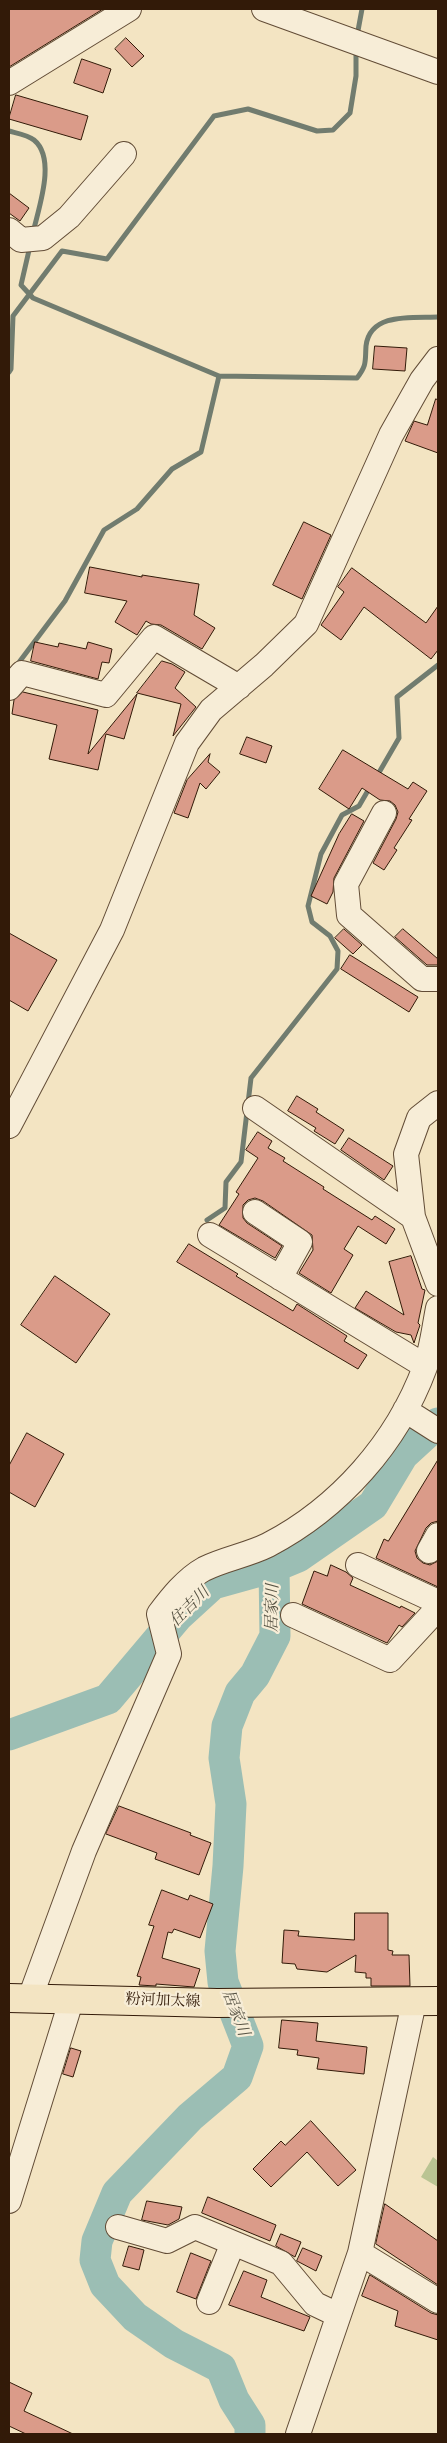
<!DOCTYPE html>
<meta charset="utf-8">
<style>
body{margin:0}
#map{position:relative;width:447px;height:2443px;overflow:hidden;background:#f3e4c2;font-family:"Gentium Book Plus",serif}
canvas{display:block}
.frame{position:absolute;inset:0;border:10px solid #321a08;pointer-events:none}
</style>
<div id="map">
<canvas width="447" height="2443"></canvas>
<div class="frame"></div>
</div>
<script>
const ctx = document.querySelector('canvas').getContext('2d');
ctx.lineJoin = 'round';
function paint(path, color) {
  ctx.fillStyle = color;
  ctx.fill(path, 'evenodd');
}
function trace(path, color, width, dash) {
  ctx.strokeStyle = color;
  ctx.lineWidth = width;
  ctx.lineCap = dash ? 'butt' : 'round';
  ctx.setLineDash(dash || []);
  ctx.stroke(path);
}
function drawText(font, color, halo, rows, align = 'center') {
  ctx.font = font + ' "Gentium Book Plus","Noto Serif JP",serif';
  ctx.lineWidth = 4.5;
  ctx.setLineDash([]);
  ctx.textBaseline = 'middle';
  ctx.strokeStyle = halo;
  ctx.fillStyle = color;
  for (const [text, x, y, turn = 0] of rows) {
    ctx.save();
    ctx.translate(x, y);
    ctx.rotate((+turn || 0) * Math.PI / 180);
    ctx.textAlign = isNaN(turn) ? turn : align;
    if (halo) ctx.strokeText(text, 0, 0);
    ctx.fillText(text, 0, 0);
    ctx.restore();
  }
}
paint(new Path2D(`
 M433,2157L438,2161V2187L421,2177Z`), '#bac493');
trace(new Path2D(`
 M357,36L362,9
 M9,131C16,133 28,135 34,140C57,159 38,209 33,233
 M30,246L21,285L33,298L219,376L357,378C367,365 365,362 366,346C370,312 413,318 438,317
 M9,372L11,369L13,316L62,251L107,259L214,116L248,109L317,131L333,130L350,113L356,76V50
 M17,665L65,601L104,530L137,509L172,469L201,452L219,376
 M377,776L399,738L397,697L438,665
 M207,1220L225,1208L226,1182L241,1162L251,1078L337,969L338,951L330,936L312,922L308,906L321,854L342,815L359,806L370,787`), '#717c6f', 5);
trace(new Path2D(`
 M9,1735L108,1699L178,1616L213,1584L274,1567L298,1557L373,1505L403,1455L438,1423
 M250,2434V2425L234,2400L221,2368L174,2344L135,2317L105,2285L95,2260L97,2241L117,2193L190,2117L237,2077L248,2046L223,1982L220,1951L228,1866L231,1804L224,1758L227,1726L240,1693L255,1675L275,1636L274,1567`), '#9bbeb4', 31);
const building = new Path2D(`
 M9,9H103L9,67Z
 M126,38L144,56L132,67L115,49Z
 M82,59L111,69L103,93L74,83Z
 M16,95L88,116L81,140L9,119Z
 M9,193L29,208L20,221L9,213Z
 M375,346L407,348L405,371L373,369Z
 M436,399L438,400V453L405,441L414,421L427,425Z
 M304,522L331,535L302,599L273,585Z
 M90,567L142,577V575L199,584L194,615L215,628L202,649L161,625L151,624L146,621L137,635L115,622L127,601L85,593Z
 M352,568L426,623L438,606V650L431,659L364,607L341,640L321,625L344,592L338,587Z
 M35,642L58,647L59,643L86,649L88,642L112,649L109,663L102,662L98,679L31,661Z
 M162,661L172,664L185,672L175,688L196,707L173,736L181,704L137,693Z
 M23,692L98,710L88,754L137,694L124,739L106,734L98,770L49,759L57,725L12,714L14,700Z
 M247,737L272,746L266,763L240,754Z
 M343,750L408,789L413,782L427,791L409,819L412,820L394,848L397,850L384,870L373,863L396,819L398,812L395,805L390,801L380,800L362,788L349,809L319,789Z
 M210,754L208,762L220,772L206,789L200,783L188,818L174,813L187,780Z
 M352,814L364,821L334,878L333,892L327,904L311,896L339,834Z
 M344,929L362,945L353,954L335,938Z
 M403,929L438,959V965H427L395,937Z
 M9,933L57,960L28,1011L9,1000Z
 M350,955L418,997L409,1012L341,969Z
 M297,1096L318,1109L316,1112L344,1130L335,1144L314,1131L316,1128L288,1111Z
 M258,1132L272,1141L268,1148L285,1158L283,1161L324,1187L323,1189L372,1220L375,1216L395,1229L386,1244L358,1226L344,1249L353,1255L331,1293L299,1273L313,1250L312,1235L263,1201L255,1198L248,1200L243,1205V1218L247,1223L282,1246L275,1258L219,1225L239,1194L236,1192L258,1158L246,1150Z
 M349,1138L393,1166L384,1180L341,1150Z
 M189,1244L238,1274L236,1276L293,1311L297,1304L347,1336L344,1341L367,1355L358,1369L177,1262Z
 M411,1256L422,1289L425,1290L418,1323L420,1325L414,1343L411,1335L396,1332L355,1308L366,1291L404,1315L389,1262Z
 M55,1276L110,1314L76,1363L21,1325Z
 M27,1433L64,1454L35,1507L9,1492V1466Z
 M438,1460V1521L431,1523L426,1528L415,1551L417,1558L423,1563L430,1565L438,1561V1587L376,1558L384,1539L388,1541Z
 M331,1565L346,1572L353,1578L350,1585L400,1608L401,1606L415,1613L402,1627L399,1625L387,1643L302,1604L314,1571L327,1576Z
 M119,1806L191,1833L190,1835L211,1843L199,1875L155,1859L157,1853L106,1834Z
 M162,1890L188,1900L190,1895L213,1904L200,1938L174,1929L172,1933L168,1932L162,1958L200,1969L194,1987L156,1984V1986L139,1985L141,1977L137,1976L154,1926L149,1925Z
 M355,1913H388V1950L393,1951L392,1955H409L410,1986H371V1978H366V1973L355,1972L356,1955L327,1972L297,1969L295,1964L282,1963L284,1930L299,1931L298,1936L354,1940Z
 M282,2020L318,2023L316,2041L367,2047L364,2074L317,2069L319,2058L297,2055L298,2050L279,2048Z
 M71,2048L81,2051L73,2077L63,2074Z
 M311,2121L356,2170L338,2186L307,2152L271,2187L253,2169L281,2141L285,2145Z
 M208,2197L276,2225L270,2241L202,2213Z
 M147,2201L182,2207L179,2219L168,2225L142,2220Z
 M385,2204L438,2241V2285L376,2244Z
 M281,2234L301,2242L295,2257L276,2246Z
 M129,2246L144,2250L139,2270L123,2266Z
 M303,2248L322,2256L316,2271L297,2261Z
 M191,2253L211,2261L196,2299L177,2292Z
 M244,2271L267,2280L261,2297L310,2317L304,2331L229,2305Z
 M370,2275L431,2313L438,2315V2340L395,2326L398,2311L362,2296Z
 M9,2382L32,2393L24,2411L73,2434H26L9,2426Z`);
paint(building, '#da9b89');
trace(building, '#321a08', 1);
const minor = new Path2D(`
 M264,9L438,72
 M9,83L129,9
 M9,230L21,240L43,238L69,217L124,154
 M9,688L22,673L106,695L154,637L239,687
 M384,813L346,884L349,915L422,979H438
 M438,1103L419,1118L406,1154L413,1217L438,1284
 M255,1108L413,1217
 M9,1126L112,930L187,743L211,710L264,665L306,624L391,435L422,380L438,359
 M255,1212L300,1242L280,1278
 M210,1235L425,1366
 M405,1410L438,1431
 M429,1551L438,1535
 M358,1565L438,1602
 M293,1615L390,1660L438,1608
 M30,1998L84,1851L169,1654L159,1614C171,1598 186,1579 204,1569C224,1559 248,1555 268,1545C339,1508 397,1443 425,1367C432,1349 434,1328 438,1308
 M9,2201L72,1998
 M118,2227L167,2241L195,2227L281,2263L315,2304L338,2315
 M360,2253L438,2301
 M209,2302L233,2243
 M298,2434L360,2253L414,2002`);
const major = new Path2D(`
 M9,1998L217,2003L438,2001`);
trace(minor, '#624c36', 26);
trace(major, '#321a08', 30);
trace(minor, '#f7edd7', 24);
trace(major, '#f3e4c2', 28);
drawText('15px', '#321a08', '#f7edd7', [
 ["粉河加太線",163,2001,2]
]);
drawText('italic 16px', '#575344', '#f7edd7', [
 ["住吉川",190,1607,-45],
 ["居家川",273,1608,-89],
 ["居家川",235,2013,69]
]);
</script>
